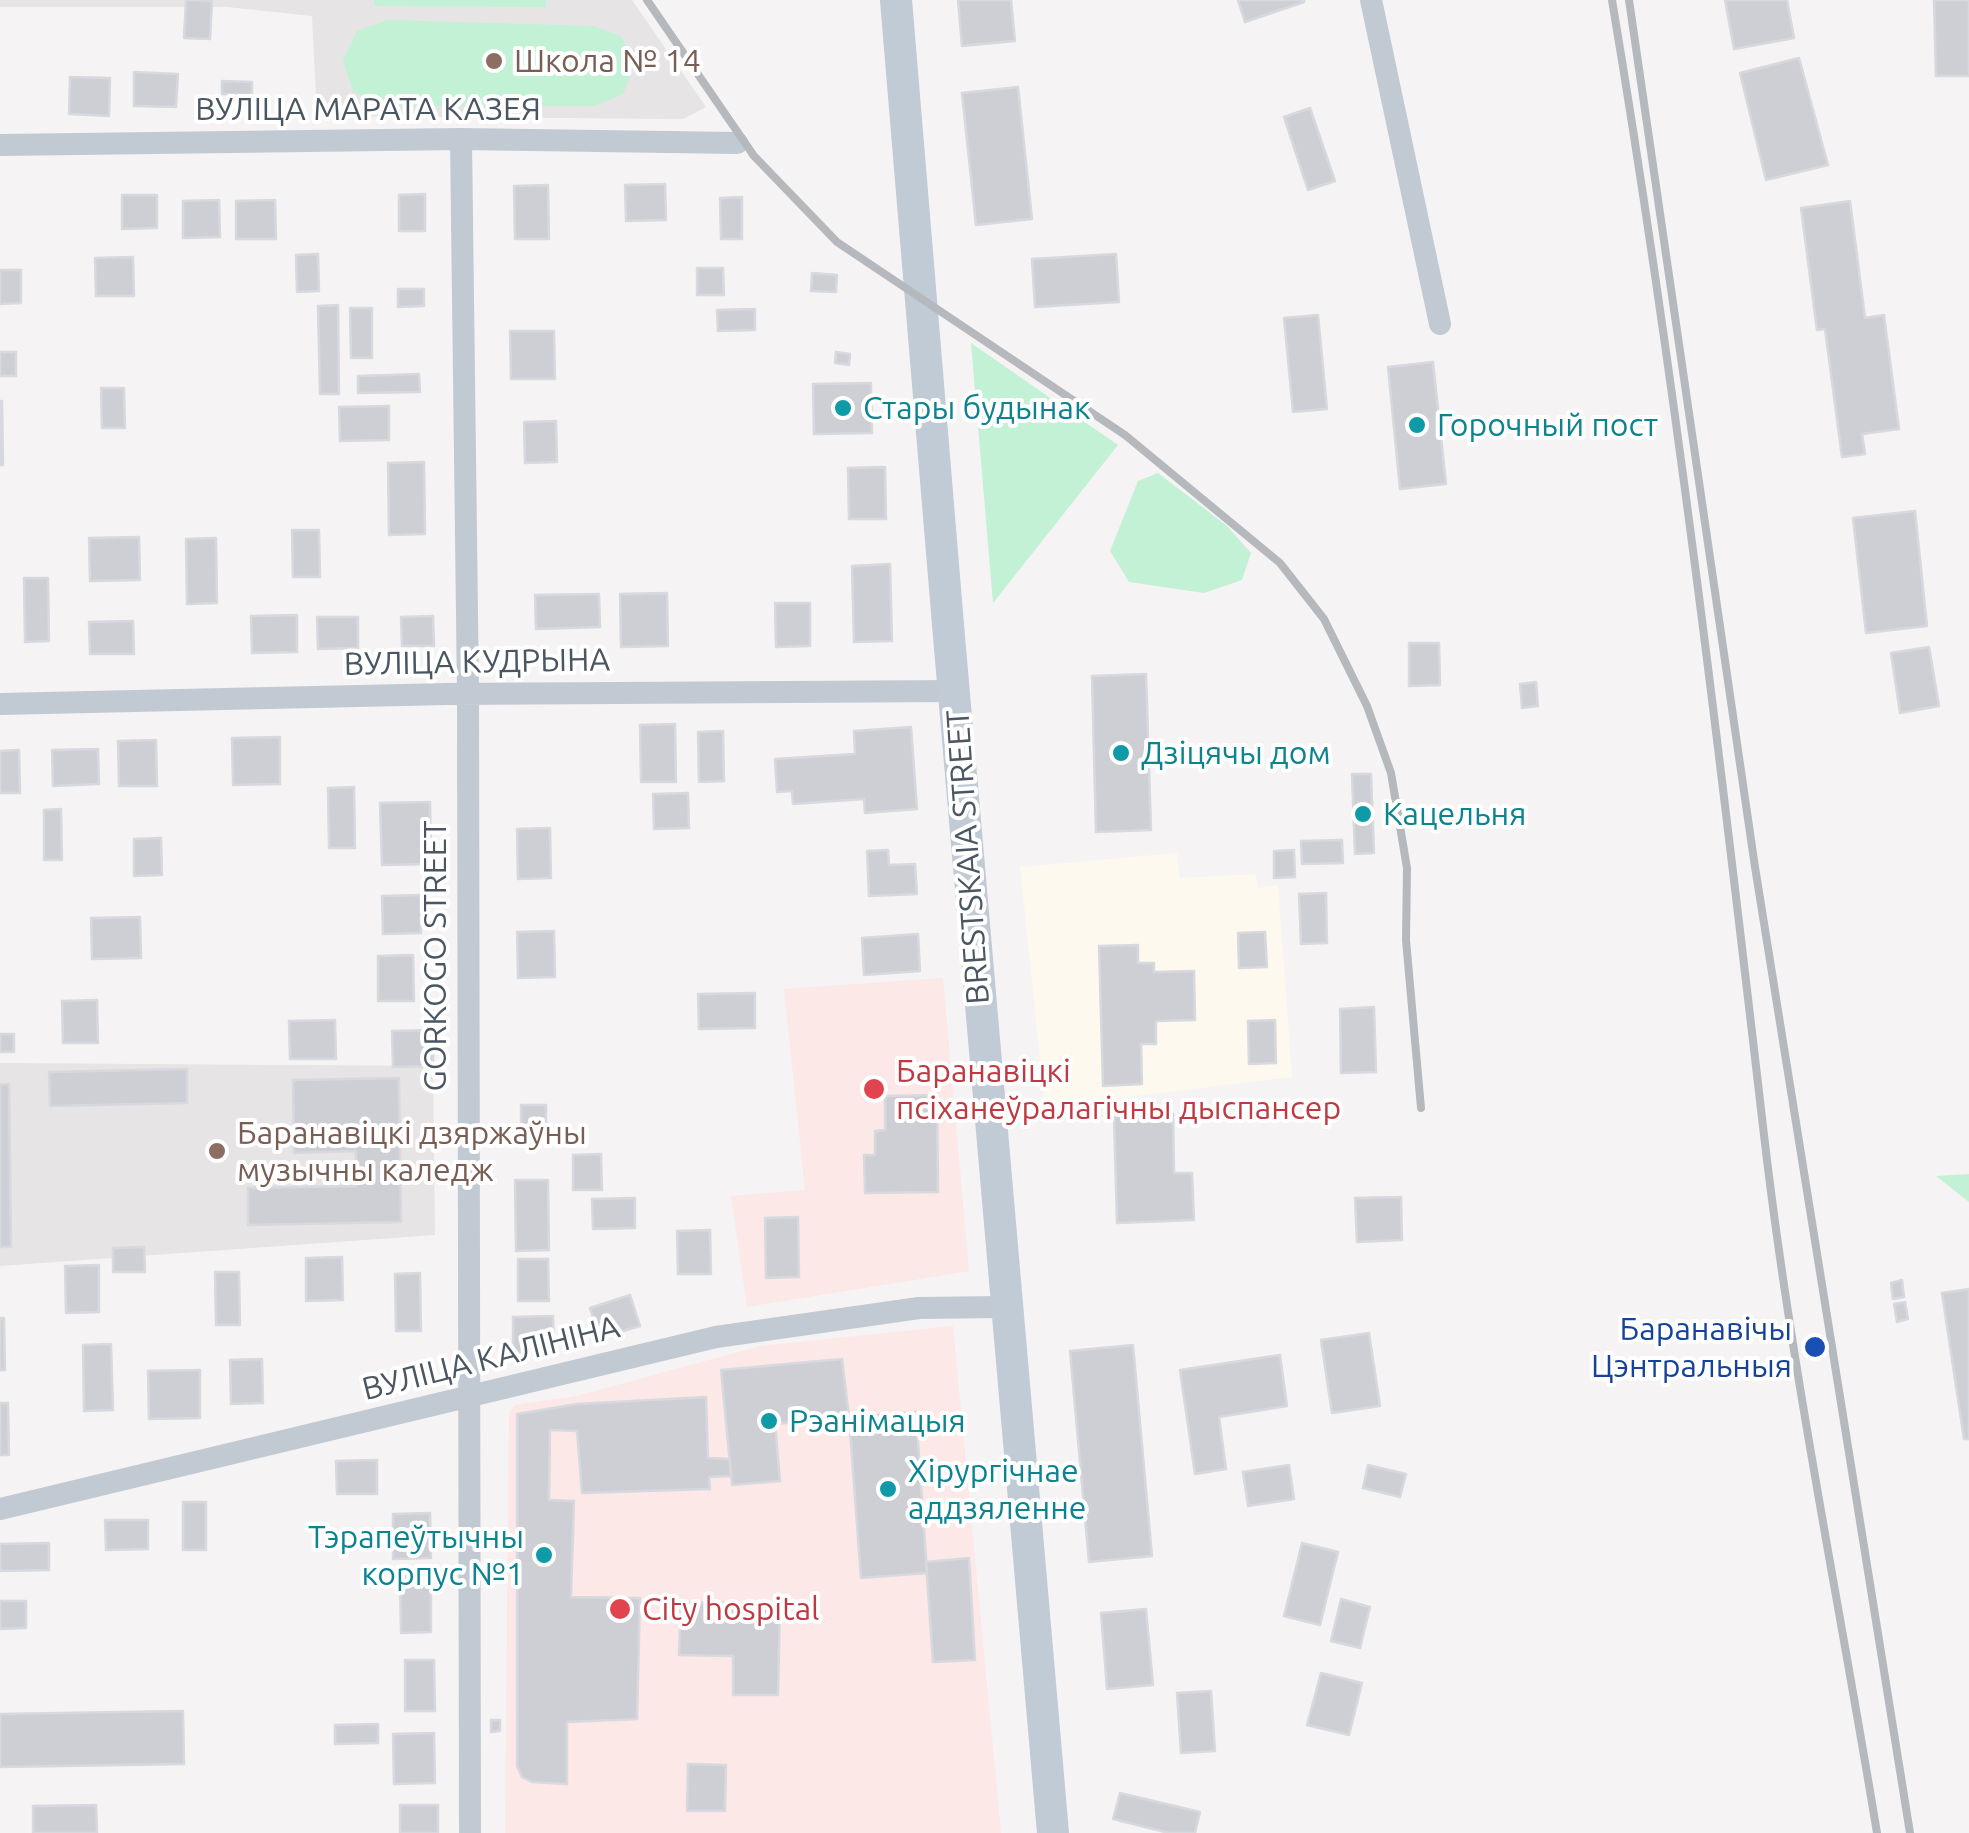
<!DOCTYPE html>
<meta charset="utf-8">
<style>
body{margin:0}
canvas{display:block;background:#f5f3f3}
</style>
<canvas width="1969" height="1833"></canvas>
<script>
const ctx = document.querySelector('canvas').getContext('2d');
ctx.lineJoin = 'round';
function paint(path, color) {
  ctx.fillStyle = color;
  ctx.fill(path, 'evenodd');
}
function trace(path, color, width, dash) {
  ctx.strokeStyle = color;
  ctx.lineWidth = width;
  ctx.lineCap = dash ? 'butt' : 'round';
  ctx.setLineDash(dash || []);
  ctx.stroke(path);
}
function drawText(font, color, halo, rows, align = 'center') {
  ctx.font = font + ' Ubuntu,sans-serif';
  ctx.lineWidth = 8;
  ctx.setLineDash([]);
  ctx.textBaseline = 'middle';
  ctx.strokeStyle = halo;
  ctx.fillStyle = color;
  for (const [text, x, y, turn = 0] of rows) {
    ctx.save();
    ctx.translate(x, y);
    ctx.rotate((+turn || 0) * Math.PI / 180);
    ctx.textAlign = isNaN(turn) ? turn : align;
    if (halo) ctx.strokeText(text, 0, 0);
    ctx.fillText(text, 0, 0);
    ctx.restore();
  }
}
paint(new Path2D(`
 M1177,853L1180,878L1256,874L1258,888L1278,885L1292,1077L1045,1107L1020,867Z`), '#fdf9ef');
paint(new Path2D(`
 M0,0H632L706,107L683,119L317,116L312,16L227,7H0Z
 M0,1063L433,1066L435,1235L0,1266Z`), '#e6e4e5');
paint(new Path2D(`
 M943,978L969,1271L747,1307L731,1196L805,1190L784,989Z
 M953,1326L1001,1833H505L509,1413L515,1405L577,1396L760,1346Z`), '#fce8e6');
paint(new Path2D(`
 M374,0H546V7L374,6Z
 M388,20L594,26L622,37L634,66L623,94L595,106H383L353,91L343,60L357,31Z
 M971,343L1118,445L993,603Z
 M1158,473L1227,526L1251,553L1242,580L1204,593L1129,582L1110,551L1138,481Z
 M1969,1174V1202L1936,1176Z`), '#c3f1d5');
const building = new Path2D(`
 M186,0L212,1L210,39L184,38Z
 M958,0H1011L1015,41L962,46Z
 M1238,0H1304V2L1245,22Z
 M1725,0H1787L1794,38L1734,49Z
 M1934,0H1969V76H1936Z
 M1799,58L1828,165L1766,180L1740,73Z
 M134,72L178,74L176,107L134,106Z
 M70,77L110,78L109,116L69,114Z
 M222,81L252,82V95L222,94Z
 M1018,87L1032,219L976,225L962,93Z
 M1310,108L1335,181L1308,190L1284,117Z
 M665,184L666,220L626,221L625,185Z
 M548,185L549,239H515L514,186Z
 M425,194V231H399V195Z
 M122,195H157V228L122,229Z
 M742,197V239H721L720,198Z
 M219,200L220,237L183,238V201Z
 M275,200L276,239H236V201Z
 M1850,201L1865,318L1884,315L1899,429L1862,434L1865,454L1842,457L1825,329L1817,330L1801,208Z
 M318,254L319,291L297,292L296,255Z
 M1116,254L1119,302L1035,307L1032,259Z
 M133,257L134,296H96L95,258Z
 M697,268H723L724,295H697Z
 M0,270H21V303L0,304Z
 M812,273L837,275L836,292L811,291Z
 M398,289H424V306L398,307Z
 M338,305L339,394H320L318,306Z
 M350,308H372V358H351Z
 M755,309V330L718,331L717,310Z
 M1318,315L1327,409L1293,412L1284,318Z
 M510,331H554L555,379H511Z
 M0,352H16V376H0Z
 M836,352L850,354L849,365L835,363Z
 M1433,362L1446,484L1400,489L1388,367Z
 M419,374L420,392L358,393V376Z
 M871,383L872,433L814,434L813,384Z
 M101,388H124L125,428H102Z
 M0,401H2L3,465H0Z
 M389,406V440L340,441L339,407Z
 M556,421L557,462L525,463L524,422Z
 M424,462L425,534L389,535L388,463Z
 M885,467L886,519H849L848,468Z
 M1915,511L1927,626L1866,633L1853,518Z
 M292,530H319L320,577H293Z
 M139,537L140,580L90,581L89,538Z
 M216,538L217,603L187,604L186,539Z
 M890,564L892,641L854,642L852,566Z
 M24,578H48L49,641L25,642Z
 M667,593L668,646L621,647L620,594Z
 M599,594L600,627L536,629L535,595Z
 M775,603H810V646L776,647Z
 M297,615V652L252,653L251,616Z
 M433,616L434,646H402L401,617Z
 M317,617H358V648L318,649Z
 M133,621L134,654H90L89,622Z
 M1409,643H1439L1440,685L1409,686Z
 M1929,647L1939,706L1900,713L1891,653Z
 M1146,674L1151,830L1096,832L1092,676Z
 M1536,682L1538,706L1522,708L1520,684Z
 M675,724L676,782H641L640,725Z
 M911,727L917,809L865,813L864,799L793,804L792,791L777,792L775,759L855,754L854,731Z
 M723,731L724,781L699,782L698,732Z
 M280,737V784L233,785L232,738Z
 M156,740L157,786H119L118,741Z
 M98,749L99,784L53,786L52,750Z
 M19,750L20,793H0V751Z
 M1352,774H1371L1374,853L1355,854Z
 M354,787L355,848H329L328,788Z
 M688,793L689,828L654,829L653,794Z
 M430,802L431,864L382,865L380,803Z
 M61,809L62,860H44V810Z
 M550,828L551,878L518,879L517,829Z
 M161,838L162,875L134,876V839Z
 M1342,840L1343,863L1302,864L1301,841Z
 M888,850L889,865L915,864L917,894L869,896L867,851Z
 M1294,850L1295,877L1274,878V851Z
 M1326,893L1327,943L1301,944L1299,894Z
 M420,895L421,933L383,934L382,896Z
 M140,917L141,958L92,959L91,918Z
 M554,931L555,977L518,978L517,932Z
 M1265,932L1267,967L1239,968L1238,933Z
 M918,934L920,971L864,975L862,938Z
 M1138,945V963H1154V972L1194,971L1195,1020L1156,1021V1044H1141L1142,1084L1103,1086L1099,946Z
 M413,955L414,1001H378V956Z
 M755,993V1028L699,1029L698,994Z
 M97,1000L98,1043H63L62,1001Z
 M1374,1007L1376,1072L1341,1073L1340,1009Z
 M335,1020L336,1059H290L289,1021Z
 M1275,1020L1276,1063L1249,1064L1248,1021Z
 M433,1030V1066L393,1067L392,1031Z
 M0,1034H14V1052H0Z
 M187,1069V1103L50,1106L49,1072Z
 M399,1078L401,1222L248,1225V1188L356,1186V1151L294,1153L293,1080Z
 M9,1084L11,1247H0V1085Z
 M937,1095L938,1192L865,1193L864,1155H875V1131L885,1130V1096Z
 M521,1105H546V1143L521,1144Z
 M1173,1114L1174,1173H1192L1194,1220L1117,1223L1114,1116Z
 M601,1154L602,1190H573V1155Z
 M515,1180H548L549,1250L516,1251Z
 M1401,1197L1402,1240L1357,1242L1355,1198Z
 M635,1198V1228L593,1229L592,1199Z
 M798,1217L799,1277L766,1278L765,1218Z
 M710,1230L711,1274H678L677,1231Z
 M144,1247L145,1272H113V1248Z
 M342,1257L343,1300L306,1301V1258Z
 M518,1259H548L549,1301H518Z
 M99,1265V1312L66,1313L65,1266Z
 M215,1272H239L240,1325H216Z
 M420,1273L421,1331H396L395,1274Z
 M1902,1280L1904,1297L1893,1299L1891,1283Z
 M1969,1289V1439H1964L1942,1293Z
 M630,1295L640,1326L600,1338L590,1308Z
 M1905,1302L1908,1319L1897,1322L1894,1304Z
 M553,1316L554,1352L513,1353V1317Z
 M0,1318H4L5,1370H0Z
 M1369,1333L1380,1406L1332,1413L1321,1340Z
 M111,1344L113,1410L84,1411L83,1345Z
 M1133,1345L1152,1556L1089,1562L1070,1351Z
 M1280,1355L1287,1406L1219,1417L1226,1469L1195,1474L1180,1370Z
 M262,1359L263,1403L231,1404L230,1360Z
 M842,1359L849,1417L775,1424L780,1481L732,1485L721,1370Z
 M200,1370V1418L149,1419L148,1371Z
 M706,1397L708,1458L730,1459L731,1476L709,1477L710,1489L582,1493L577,1431L550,1430L549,1500L574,1501L571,1597L640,1598L637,1719L567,1722V1784L532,1782L522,1777L517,1766V1414L577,1404Z
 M0,1403H8L9,1455H0Z
 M916,1412L927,1573L861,1578L849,1417Z
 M377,1460V1494H337L336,1461Z
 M1289,1465L1294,1499L1248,1506L1243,1472Z
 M1368,1465L1406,1474L1400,1497L1363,1488Z
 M183,1502H206V1550H183Z
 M430,1513L431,1558L393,1559V1514Z
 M105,1520H148V1549L106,1550Z
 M49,1543V1570L0,1571V1544Z
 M1302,1543L1338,1552L1320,1625L1284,1616Z
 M969,1558L975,1660L933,1662L926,1562Z
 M400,1575H431V1632L401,1633Z
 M1341,1599L1370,1607L1360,1648L1331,1641Z
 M0,1601H26V1628L0,1629Z
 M681,1602L780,1604L778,1695H733V1656L679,1655Z
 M1146,1609L1153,1685L1107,1689L1101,1613Z
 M405,1660H434L435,1711H405Z
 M1321,1673L1362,1683L1349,1735L1307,1725Z
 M1211,1691L1215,1751L1181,1753L1177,1693Z
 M183,1711L184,1764L0,1767V1714Z
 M491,1720H500V1731L491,1732Z
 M378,1724V1743L335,1744V1725Z
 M434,1733L435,1783L394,1784L393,1734Z
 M688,1764L726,1765L725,1811H687Z
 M1120,1793L1200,1812L1195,1833H1169L1113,1819Z
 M96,1805L97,1833H33V1806Z
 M400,1805H438V1833H400Z`);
paint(building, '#cdcfd5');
trace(building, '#d7d9de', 2.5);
trace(new Path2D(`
 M1371,0L1440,324
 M461,139L468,693L470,1833
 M0,145L461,139L737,143
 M0,704L448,694L956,691
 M0,1509L716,1337L919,1308L1002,1307`), '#c1cad2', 22);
trace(new Path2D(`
 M896,0C948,611 995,1223 1053,1833`), '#c1cbd6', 32);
trace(new Path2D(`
 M647,0L754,156L837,242L1125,435L1280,563L1324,619L1367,706L1391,773L1407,868L1406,940L1421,1108
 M1612,0C1675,376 1720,756 1764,1135C1791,1368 1839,1601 1877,1833
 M1629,0L1755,867L1910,1833`), '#b5b8bd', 8);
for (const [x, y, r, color] of [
 [494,61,10,"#8d6e63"],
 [843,408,10,"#0f9aa8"],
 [1417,425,10,"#0f9aa8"],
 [1121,753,10,"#0f9aa8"],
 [1363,814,10,"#0f9aa8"],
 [874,1089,12,"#e0444e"],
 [217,1151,10,"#8d6e63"],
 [1815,1347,12,"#1a4fb4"],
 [769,1421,10,"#0f9aa8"],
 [888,1489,10,"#0f9aa8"],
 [544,1555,10,"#0f9aa8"],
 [620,1609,12,"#e0444e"]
]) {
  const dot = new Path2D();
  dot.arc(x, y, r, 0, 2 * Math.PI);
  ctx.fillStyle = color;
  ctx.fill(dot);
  trace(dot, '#fff', 4);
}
drawText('32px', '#785e54', '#fff', [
 ["Школа № 14",514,61],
 ["Баранавіцкі дзяржаўны",237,1133],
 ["музычны каледж",237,1170]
], 'left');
drawText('32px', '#4a5661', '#fff', [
 ["ВУЛІЦА МАРАТА КАЗЕЯ",368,109],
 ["ВУЛІЦА КУДРЫНА",477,662,-1],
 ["BRESTSKAIA STREET",968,857,-94],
 ["GORKOGO STREET",435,956,-90],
 ["ВУЛІЦА КАЛІНІНА",491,1358,-14]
]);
drawText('32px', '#0d838f', '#fff', [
 ["Стары будынак",863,408],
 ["Горочный пост",1437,425],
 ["Дзіцячы дом",1141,753],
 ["Кацельня",1383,814],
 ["Рэанімацыя",789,1421],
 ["Хірургічнае",908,1471],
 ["аддзяленне",908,1508],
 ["Тэрапеўтычны",524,1537,"right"],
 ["корпус №1",524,1574,"right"]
], 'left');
drawText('32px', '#be3a42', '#fff', [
 ["Баранавіцкі",896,1071],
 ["псіханеўралагічны дыспансер",896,1108],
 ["City hospital",642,1609]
], 'left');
drawText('32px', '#164399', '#fff', [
 ["Баранавічы",1792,1329],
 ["Цэнтральныя",1792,1366]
], 'right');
</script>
